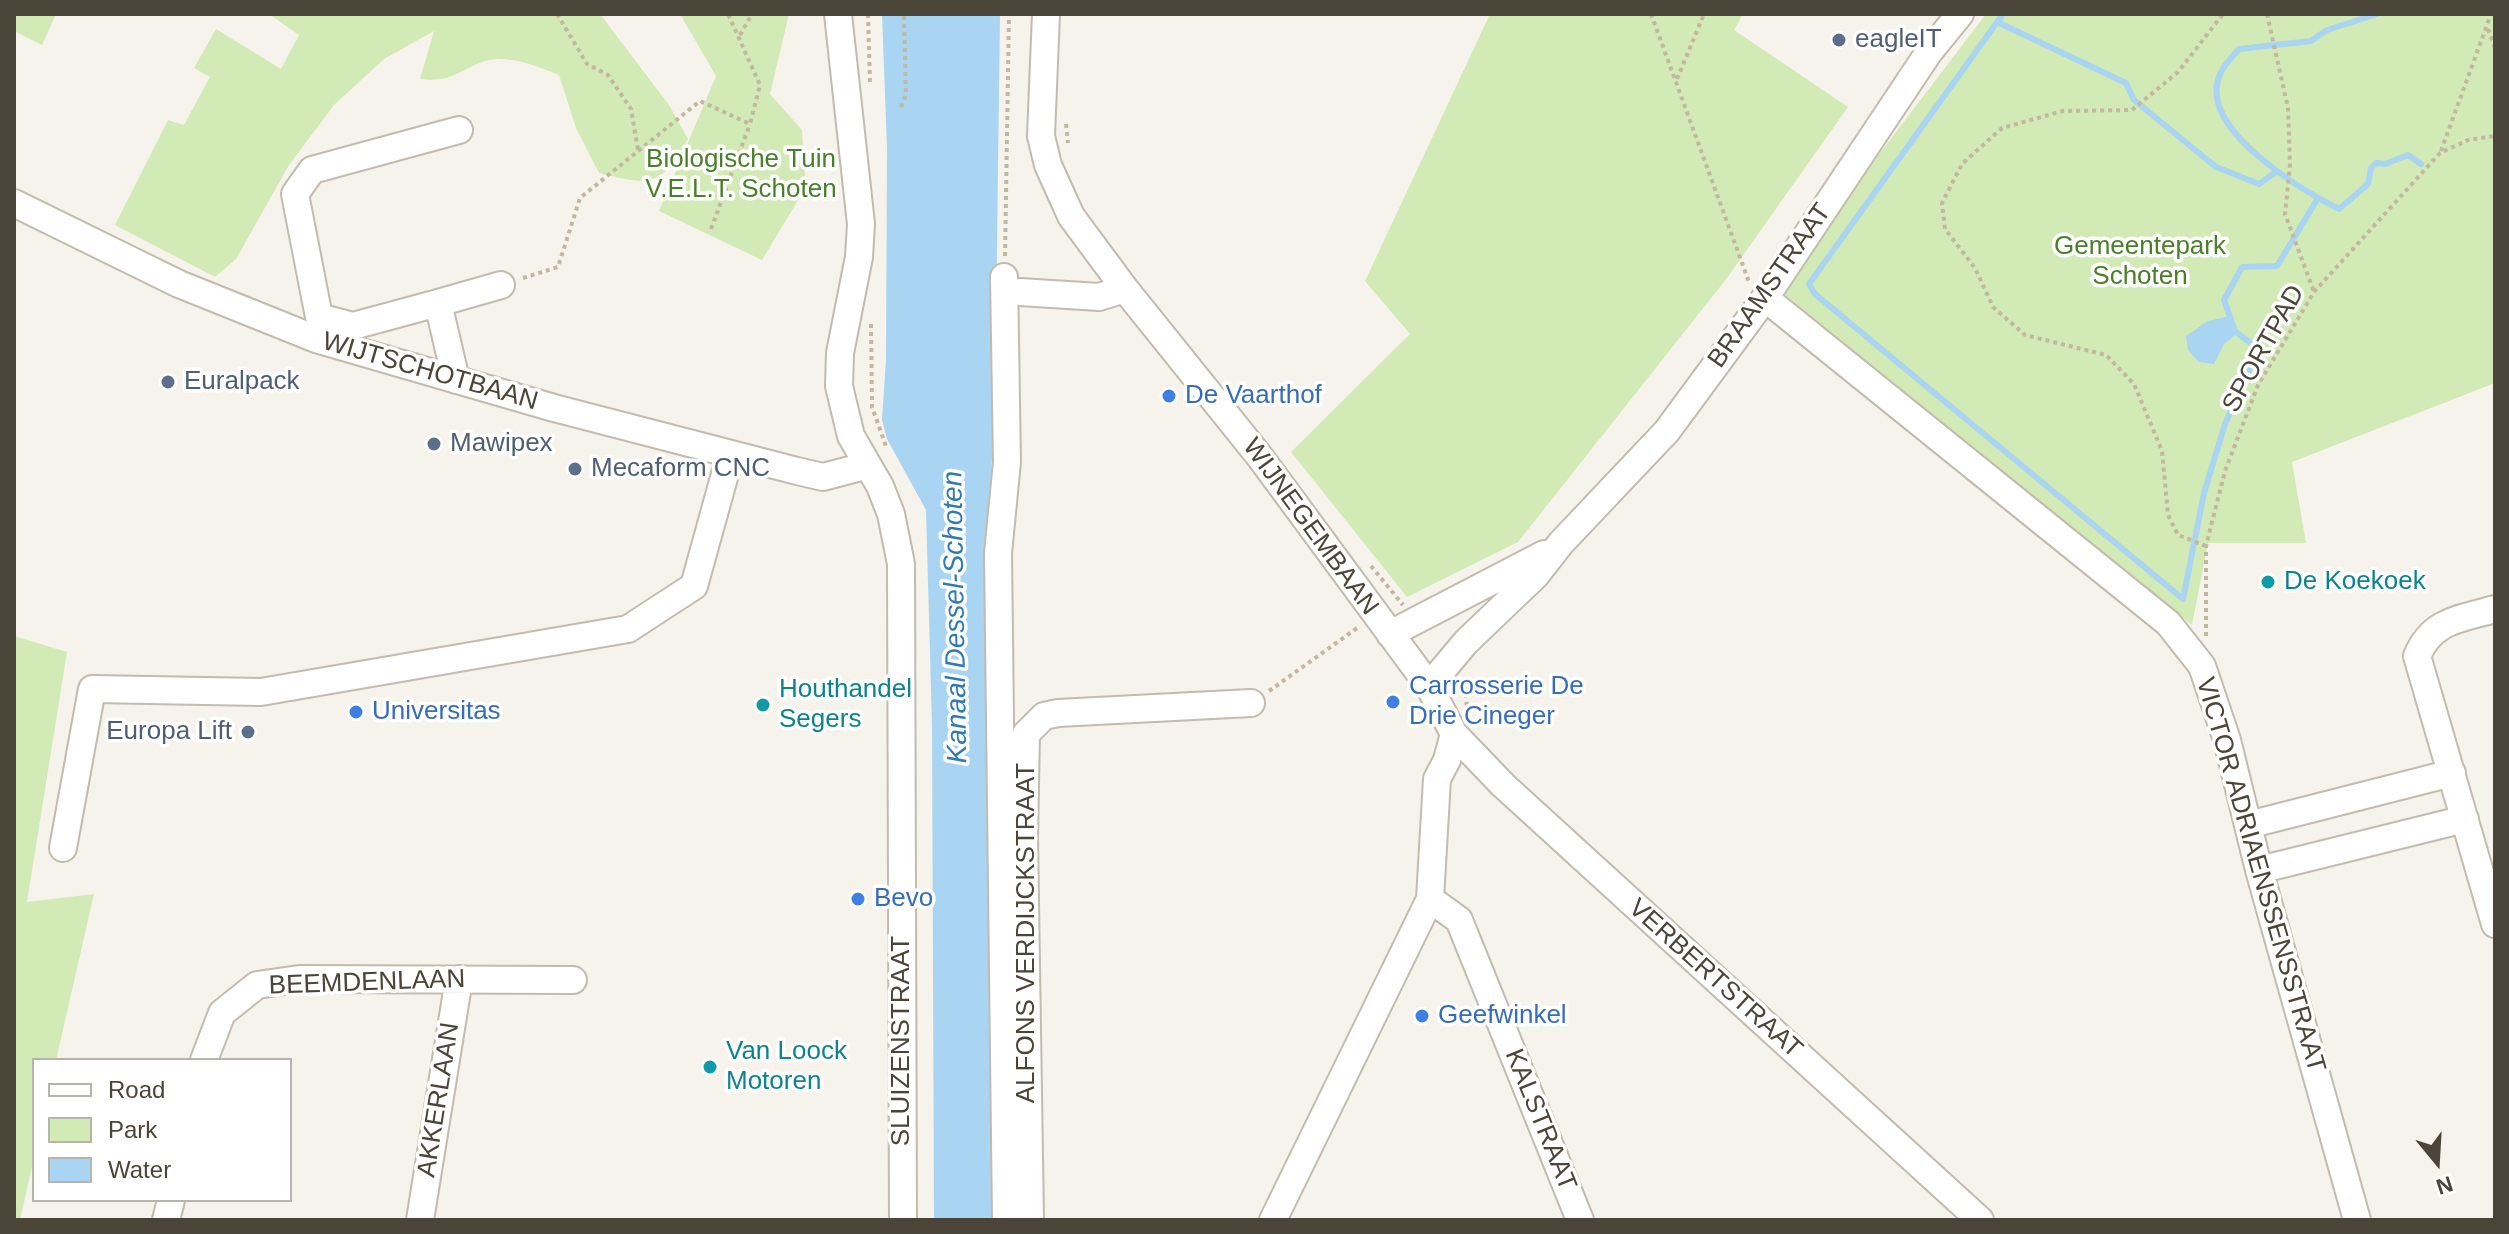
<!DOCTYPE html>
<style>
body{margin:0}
#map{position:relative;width:2509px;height:1234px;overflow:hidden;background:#f6f3ec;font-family:Helvetica,sans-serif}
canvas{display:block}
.frame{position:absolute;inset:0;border:16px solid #4b4439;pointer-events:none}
.legend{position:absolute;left:32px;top:1058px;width:260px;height:144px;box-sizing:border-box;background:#fff;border:2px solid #b7b4b0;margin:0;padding:10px 14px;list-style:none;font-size:24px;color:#4b4439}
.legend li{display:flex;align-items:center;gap:16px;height:40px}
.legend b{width:40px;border:2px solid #b7b4b0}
.north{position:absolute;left:2397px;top:1122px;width:80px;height:80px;-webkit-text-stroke:6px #fff;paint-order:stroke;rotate:162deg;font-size:22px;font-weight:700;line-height:32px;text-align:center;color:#4b4439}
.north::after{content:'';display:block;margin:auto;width:28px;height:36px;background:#4b4439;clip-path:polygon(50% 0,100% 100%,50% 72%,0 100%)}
</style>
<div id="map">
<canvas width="2509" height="1234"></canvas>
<div class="frame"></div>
<ul class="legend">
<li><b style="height:10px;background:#fff"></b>Road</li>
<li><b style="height:22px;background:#d2eab5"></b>Park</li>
<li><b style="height:22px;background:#a9d4f2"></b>Water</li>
</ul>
<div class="north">N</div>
</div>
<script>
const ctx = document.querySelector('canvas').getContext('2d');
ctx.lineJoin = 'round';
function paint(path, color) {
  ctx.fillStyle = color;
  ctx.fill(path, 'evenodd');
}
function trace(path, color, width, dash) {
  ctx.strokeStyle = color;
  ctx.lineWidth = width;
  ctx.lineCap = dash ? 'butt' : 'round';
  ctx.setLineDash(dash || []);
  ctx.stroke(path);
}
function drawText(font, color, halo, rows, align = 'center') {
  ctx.font = font + ' Helvetica,sans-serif';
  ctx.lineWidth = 7;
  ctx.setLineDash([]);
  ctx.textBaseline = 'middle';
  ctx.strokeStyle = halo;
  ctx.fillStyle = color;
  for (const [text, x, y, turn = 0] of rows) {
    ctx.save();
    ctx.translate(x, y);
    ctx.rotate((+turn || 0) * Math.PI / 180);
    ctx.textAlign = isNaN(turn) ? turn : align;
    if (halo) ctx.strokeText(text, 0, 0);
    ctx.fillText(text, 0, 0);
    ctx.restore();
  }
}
paint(new Path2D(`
 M14,14H56L42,45L14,31Z
 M269,14H600L669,105L688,139C662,187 649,186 599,173L576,128L559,75C537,66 509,54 485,61C458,70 452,83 420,79L434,31L384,59L334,105L289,165L236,259L215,277L115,225L168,120L184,125L210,77L194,68L216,29L281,69L299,35Z
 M680,14H789L770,94L802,130L806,187L762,260L659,211L716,76Z
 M1490,14H1743L1734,30L1848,107L1727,278L1518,542L1407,597L1291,452L1410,334L1365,281Z
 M1986,14H2495V383L2292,462L2306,543H2208L2192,625L1777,288Z
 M14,636L67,652L27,902L94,894L56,1060H34V1158L20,1220H14Z`), '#d2eab5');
paint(new Path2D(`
 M882,14H1000L995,402L989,512L992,1220H934L932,726L926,510L887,439L882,420L886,359L887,148Z
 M2230,316L2238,333L2224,344L2214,364L2199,362L2188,350L2186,336L2208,321Z`), '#a9d4f2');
trace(new Path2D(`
 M2003,14L1809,284L1815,294L2183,599L2204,493L2225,424L2258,349L2235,331L2224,300L2242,267L2277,266L2318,198
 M2377,14L2327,30L2311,41L2239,49C2231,58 2221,68 2218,80C2203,131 2301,190 2339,209L2368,184L2371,168L2376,163L2385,164L2408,155L2421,164
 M1997,22L2126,83L2134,100L2216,167L2259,184L2276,172`), '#a9d4f2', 6);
const minor = new Path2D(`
 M838,14L861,224L859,257L840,353L839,386L851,436L880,486L891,514L901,564L903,1220
 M1046,14L1041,136L1048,165L1071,216L1125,289L1260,457L1429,686L1454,734L1503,785L1980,1220
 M14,203L179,284L316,339L554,408L797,471L823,477L865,466
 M1004,277L1007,462L998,553L1006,1220
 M1020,292L1099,297L1125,289
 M1765,298L2168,623L2202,666L2227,740L2259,870L2357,1220
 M438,303L353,326L319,317L295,194L312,170L459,130
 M456,380L438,303L501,285
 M2495,609C2460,619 2432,620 2417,656L2495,924
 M1390,634L1544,554
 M1429,686L1466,642L1536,575L1561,543L1667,431L1765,298L1929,52L1960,14
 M2248,825L2452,773
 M63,848L92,689L261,692L628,629L694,586L730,456
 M2259,870L2465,819
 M1430,899L1459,920L1580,1220
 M204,1060L222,1013L257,985L299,979L573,980
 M166,1220L171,1200
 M420,1220L459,979
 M1030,1220L1024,838L1026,734L1044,716L1058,713L1251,703
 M1273,1220L1430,899L1437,779L1447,760L1454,734`);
trace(minor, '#c2bbae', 30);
trace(new Path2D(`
 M557,14L587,64L608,75L631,109L638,150
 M868,14L870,84
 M1651,14L1749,282
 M2267,14L2288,108L2290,165L2285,214L2314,292
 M2488,29L2495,48
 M740,35L752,14
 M1677,79L1704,14
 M901,107L906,95L904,14
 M1066,124L1068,143
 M2441,151L2491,14
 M711,229L750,124
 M1005,256L1009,14
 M523,278L558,267L580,198L700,101L750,124L760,85L728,14
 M871,324L872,407L887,449
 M2206,546L2178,535L2168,515L2162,451L2134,384L2106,355L2025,335L1993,307L1975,268L1945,229L1942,203L1962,164L2002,128L2063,111L2132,110L2178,72L2223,14
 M1371,566L1403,605
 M2206,636V546L2225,471L2258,385L2314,292L2440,153L2468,140L2495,136
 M1465,678L1467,710
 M1269,691L1360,626`), '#c4b79f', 4, [4, 4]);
trace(minor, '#fff', 26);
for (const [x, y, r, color] of [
 [1839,40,8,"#5c6f8a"],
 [168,382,8,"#5c6f8a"],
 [1169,396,8,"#3f7fe0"],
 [434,444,8,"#5c6f8a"],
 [575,469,8,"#5c6f8a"],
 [2268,582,8,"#0f9aa8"],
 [1393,702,8,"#3f7fe0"],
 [763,705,8,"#0f9aa8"],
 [356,712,8,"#3f7fe0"],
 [248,732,8,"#5c6f8a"],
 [858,899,8,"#3f7fe0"],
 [1422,1016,8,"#3f7fe0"],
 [710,1067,8,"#0f9aa8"]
]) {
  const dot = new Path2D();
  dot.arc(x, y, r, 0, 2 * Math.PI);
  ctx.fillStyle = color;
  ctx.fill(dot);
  trace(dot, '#fff', 3);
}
drawText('26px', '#4e5e75', '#fff', [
 ["eagleIT",1855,40],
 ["Euralpack",184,382],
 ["Mawipex",450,444],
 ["Mecaform CNC",591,469],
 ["Europa Lift",232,732,"right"]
], 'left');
drawText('26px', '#4a7f2a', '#fff', [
 ["Biologische Tuin",741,160],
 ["V.E.L.T. Schoten",741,190],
 ["Gemeentepark",2140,247],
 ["Schoten",2140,277]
]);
drawText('26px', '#4b4439', '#fff', [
 ["BRAAMSTRAAT",1770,286,-55],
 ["SPORTPAD",2264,349,-61],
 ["WIJTSCHOTBAAN",430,372,16],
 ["WIJNEGEMBAAN",1310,527,54],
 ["VICTOR ADRIAENSSENSSTRAAT",2260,875,74],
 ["ALFONS VERDIJCKSTRAAT",1027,933,-90],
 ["VERBERTSTRAAT",1715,979,42],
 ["BEEMDENLAAN",367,983,-2],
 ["SLUIZENSTRAAT",902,1041,-90],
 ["AKKERLAAN",439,1100,-81],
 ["KALSTRAAT",1540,1120,68]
]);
drawText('26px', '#366cbe', '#fff', [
 ["De Vaarthof",1185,396],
 ["Carrosserie De",1409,687],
 ["Drie Cineger",1409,717],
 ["Universitas",372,712],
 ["Bevo",874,899],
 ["Geefwinkel",1438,1016]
], 'left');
drawText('26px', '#0d838f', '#fff', [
 ["De Koekoek",2284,582],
 ["Houthandel",779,690],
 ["Segers",779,720],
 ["Van Loock",726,1052],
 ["Motoren",726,1082]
], 'left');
drawText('italic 28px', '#2e7ab2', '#fff', [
 ["Kanaal Dessel-Schoten",956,617,-91]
]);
</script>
